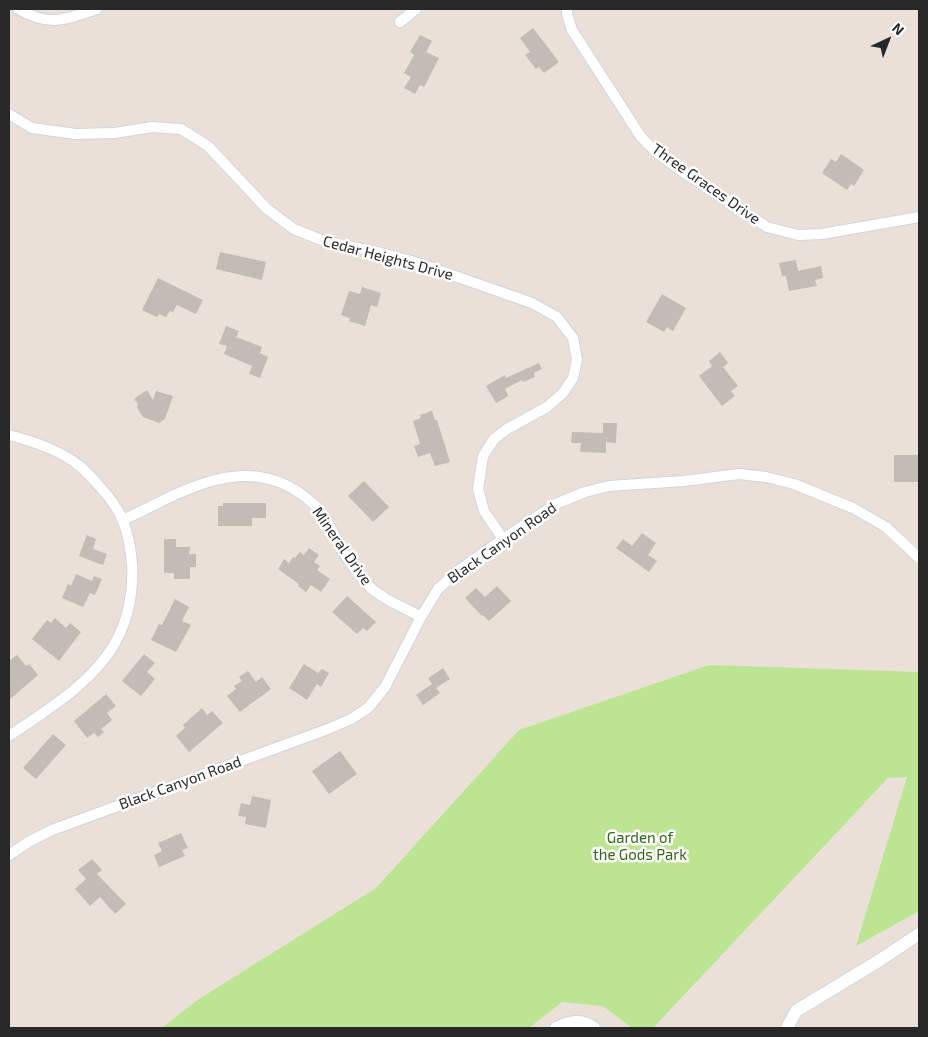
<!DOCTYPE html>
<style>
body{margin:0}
#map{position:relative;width:928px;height:1037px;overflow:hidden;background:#ebe0d8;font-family:"Exo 2",sans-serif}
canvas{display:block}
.frame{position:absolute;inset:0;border:10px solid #282828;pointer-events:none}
.north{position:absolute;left:863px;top:15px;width:50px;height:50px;-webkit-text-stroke:4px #fff;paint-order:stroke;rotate:43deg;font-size:14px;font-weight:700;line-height:20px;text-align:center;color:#282828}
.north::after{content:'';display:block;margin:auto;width:18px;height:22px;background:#282828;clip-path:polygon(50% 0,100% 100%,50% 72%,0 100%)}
</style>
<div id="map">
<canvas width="928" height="1037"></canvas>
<div class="frame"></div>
<div class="north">N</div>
</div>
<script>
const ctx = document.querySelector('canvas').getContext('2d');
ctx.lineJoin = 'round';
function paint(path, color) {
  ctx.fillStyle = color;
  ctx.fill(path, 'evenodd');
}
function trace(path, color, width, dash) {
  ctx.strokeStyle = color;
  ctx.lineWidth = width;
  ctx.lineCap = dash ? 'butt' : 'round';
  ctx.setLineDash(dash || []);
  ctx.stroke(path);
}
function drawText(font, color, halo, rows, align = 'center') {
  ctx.font = font + ' "Exo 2",sans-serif';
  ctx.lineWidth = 5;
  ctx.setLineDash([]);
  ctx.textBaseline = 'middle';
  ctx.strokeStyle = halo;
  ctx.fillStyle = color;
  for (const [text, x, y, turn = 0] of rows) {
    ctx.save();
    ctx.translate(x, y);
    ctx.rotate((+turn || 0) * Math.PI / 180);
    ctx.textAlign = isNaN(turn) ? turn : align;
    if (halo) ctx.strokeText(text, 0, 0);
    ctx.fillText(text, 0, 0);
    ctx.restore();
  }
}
paint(new Path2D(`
 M709,665L919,672V911L856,946L907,777L888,778L653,1028H632L603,1006L562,1002L529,1028H162L199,999L376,888L519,730Z`), '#bbe592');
paint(new Path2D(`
 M533,28L559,62L544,73L539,67L536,69L525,55L530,52L520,38Z
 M420,35L432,41L426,52L439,58L424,87L420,85L415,94L404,88L411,77L404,73L414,55L410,52Z
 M841,154L864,170L854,186L851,184L847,190L822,173L831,159L836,162Z
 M220,252L266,262L262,280L216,269Z
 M796,260L798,271L821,266L823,278L815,280L817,286L789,291L786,276H782L779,263Z
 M158,278L203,300L196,314L177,305L173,312L170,311L166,317L159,314L157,317L142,310Z
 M362,287L381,293L377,307L371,305L365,326L349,321L350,318L341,315L349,291L360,294Z
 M662,294L686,308L673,331L667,327L664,332L646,322Z
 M226,326L239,331L236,337L262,347L260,353L268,357L260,378L249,374L252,366L224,354L227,346L219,344Z
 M720,352L728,363L723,367L738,386L731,391L735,396L722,406L699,376L712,366L709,361Z
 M539,363L542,369L534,373L535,377L523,382L522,380L505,389L508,396L496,403L486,386L505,375L506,378Z
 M147,390L153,400L156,391L173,396L165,419L159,423L143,417L137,408L138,404L134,399Z
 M432,411L435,420H437L450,462L435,466L430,453L418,457L414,446L420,444L413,421L421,418L420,415Z
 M603,423H617L616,443L606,442V453L580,452L581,443H571L572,432L603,433Z
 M894,455H919V482H894Z
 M364,481L389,507L373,522L348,496Z
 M223,503H266V518H252V526H218V506H223Z
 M642,533L656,543L648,555L657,561L649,572L616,548L623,539L632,546Z
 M87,535L96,539L93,549L107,554L103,565L79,556Z
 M164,539H176V547H190L189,554H196V567H190V579H174V573H164Z
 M309,548L319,555L314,562L320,566L317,570L330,579L321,592L311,585L306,592L298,586L299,584L278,569L284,559L289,563L293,557L295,558L300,552L304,555Z
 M76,574L92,581L94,576L102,579L95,595L90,593L83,607L62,598L68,584L71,586Z
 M497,586L511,601L489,621L483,615L482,616L465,598L476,588L485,597Z
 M347,596L376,622L367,631L363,628L357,634L332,612Z
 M175,599L189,607L182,621L191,625L176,652L151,640L159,624L162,625Z
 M55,618L66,628L70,623L81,632L59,661L32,639L47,620L51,623Z
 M144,654L155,663L147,672L155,679L141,696L122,681Z
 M17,655L26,666L29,664L38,675L9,700V661Z
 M304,664L318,673L322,669L329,673L321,687L317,684L307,700L289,688Z
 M443,668L450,679L436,688L440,693L423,705L416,695L432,684L428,678Z
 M248,671L256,682L262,677L271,689L240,712L227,696L236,689L234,686L242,681L239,677Z
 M106,694L116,706L107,713L112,720L101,729L104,732L98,737L94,733L87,738L74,721Z
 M202,708L207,715L212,711L223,723L189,752L176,736L185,728L183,725Z
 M53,734L66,745L36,779L23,768Z
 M340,751L357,774L329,794L312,771Z
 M252,796L271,800L266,828L245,824L246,817L238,816L241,803L250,805Z
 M181,833L188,848L182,850L185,856L159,867L154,855L162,851L158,843Z
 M92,859L102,870L97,874L126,904L115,914L100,897L90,906L75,889L86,879L78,870Z`), '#c2bcb4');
const minor = new Path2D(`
 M18,9C50,27 64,20 97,9
 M567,9V14L572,30L641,137L656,152L683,172L767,227L798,235L822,234L919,217
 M400,22L416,9
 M9,114L32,128L76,134L115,133L152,127L181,129L208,146L267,209L294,229L324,241L381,253L415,262L532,303L557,317L573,338L577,360L573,378L563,393L547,407L507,429L494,439L483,456L478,489L484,511L503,539
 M9,435C35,442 60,450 81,467C94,479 117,504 123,521C139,566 135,619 105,658C80,691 42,713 9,736
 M123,520C173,497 231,458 286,485C300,492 312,501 322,513C330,525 335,537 342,550C350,563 360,578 372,589C386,601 405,608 421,617
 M9,855L30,841L52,830L328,729L351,719L368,708L385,687L421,617L438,589L459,570L503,539L558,503L585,492L609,486L684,481L739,474L766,477L794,484L853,508L886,527L919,558`);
const tertiary = new Path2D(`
 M556,1028C569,1022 581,1018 594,1028
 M787,1028L796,1011L880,960L919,934`);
trace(minor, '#ced5e2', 12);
trace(tertiary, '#ced5e2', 14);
trace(minor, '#fff', 10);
trace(tertiary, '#fff', 12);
drawText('15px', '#282828', '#fff', [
 ["Three Graces Drive",706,184,35],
 ["Cedar Heights Drive",388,258,15],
 ["Black Canyon Road",502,543,-35],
 ["Mineral Drive",342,546,55],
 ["Black Canyon Road",180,783,-20]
]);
drawText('15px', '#336616', '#fff', [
 ["Garden of",640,838],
 ["the Gods Park",640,855]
]);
</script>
